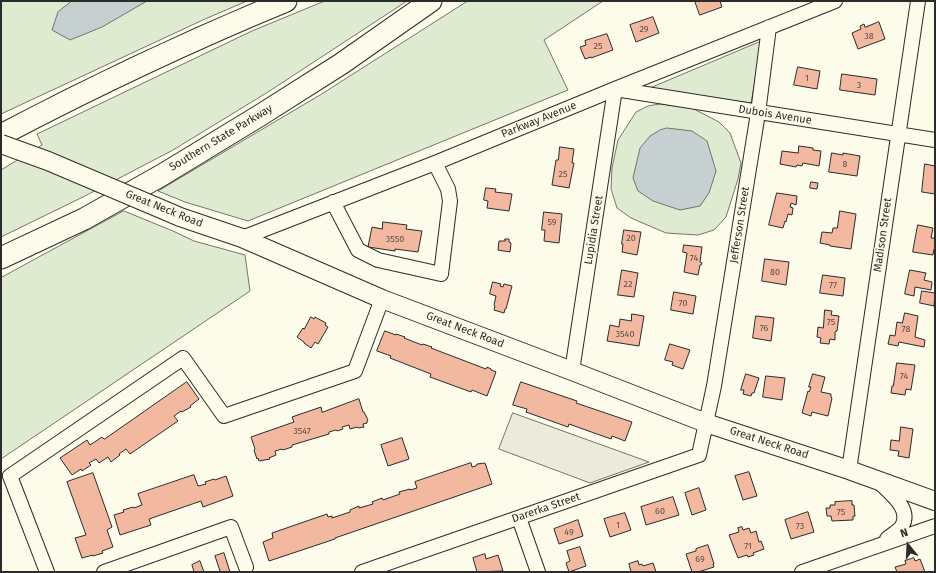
<!DOCTYPE html>
<style>
body{margin:0}
#map{position:relative;width:936px;height:573px;overflow:hidden;background:#fdfbea;font-family:"Fira Sans",sans-serif}
canvas{display:block}
.frame{position:absolute;inset:0;border:2px solid #2b2b2b;pointer-events:none}
.north{position:absolute;left:888px;top:525px;width:40px;height:40px;-webkit-text-stroke:3px #fdfbea;paint-order:stroke;rotate:342deg;font-size:11px;font-weight:700;line-height:16px;text-align:center;color:#2b2b2b}
.north::after{content:'';display:block;margin:auto;width:14px;height:18px;background:#2b2b2b;clip-path:polygon(50% 0,100% 100%,50% 72%,0 100%)}
</style>
<div id="map">
<canvas width="936" height="573"></canvas>
<div class="frame"></div>
<div class="north">N</div>
</div>
<script>
const ctx = document.querySelector('canvas').getContext('2d');
ctx.lineJoin = 'round';
function paint(path, color) {
  ctx.fillStyle = color;
  ctx.fill(path, 'evenodd');
}
function trace(path, color, width, dash) {
  ctx.strokeStyle = color;
  ctx.lineWidth = width;
  ctx.lineCap = dash ? 'butt' : 'round';
  ctx.setLineDash(dash || []);
  ctx.stroke(path);
}
function drawText(font, color, halo, rows, align = 'center') {
  ctx.font = font + ' "Fira Sans",sans-serif';
  ctx.lineWidth = 3;
  ctx.setLineDash([]);
  ctx.textBaseline = 'middle';
  ctx.strokeStyle = halo;
  ctx.fillStyle = color;
  for (const [text, x, y, turn = 0] of rows) {
    ctx.save();
    ctx.translate(x, y);
    ctx.rotate((+turn || 0) * Math.PI / 180);
    ctx.textAlign = isNaN(turn) ? turn : align;
    if (halo) ctx.strokeText(text, 0, 0);
    ctx.fillText(text, 0, 0);
    ctx.restore();
  }
}
const green = new Path2D(`
 M1,1H247L205,19L1,114Z
 M325,1H407L268,92L173,150L85,196L1,237V170L42,145L37,134L252,31Z
 M468,1H603L544,40L568,90L248,221L185,202L158,191L320,95Z
 M762,41L751,103L648,89Z
 M661,104L692,108L719,122L730,133L741,163L738,179L726,217L714,230L698,235L666,233L631,218L617,208L611,189L612,168L618,140L636,112L648,106Z
 M124,211L173,231L194,241L245,255L250,291L1,459V278Z`);
paint(green, '#deebd1');
trace(green, '#74746e', 1);
const parking = new Path2D(`
 M513,413L649,462L590,483L499,449Z`);
paint(parking, '#eceadb');
trace(parking, '#74746e', 1);
const water = new Path2D(`
 M72,1H147L102,27L70,40L52,30L58,12Z
 M667,128L692,131L707,141L716,171L709,193L700,206L680,210L653,201L638,191L633,178L640,148L650,136L660,130Z`);
paint(water, '#c7d0d0');
trace(water, '#74746e', 1);
const building = new Path2D(`
 M695,1H720L722,7L700,15Z
 M653,17L659,33L636,42L630,25Z
 M879,22L885,39L858,49L852,33L861,29L860,26L864,24L865,27Z
 M607,34L613,50L591,58V57L585,59L580,47L586,45L585,41Z
 M798,67L820,71L817,89L794,85Z
 M842,74L877,79L875,95L840,90Z
 M799,146L813,148V150L821,151L819,166L803,163L802,166L797,165L796,167L780,164L782,151L798,153Z
 M560,147L574,149L572,163H574L569,188L552,185L556,160H558Z
 M832,153L843,155V153L860,156L857,176L829,172Z
 M925,164L935,166V194L922,192Z
 M811,182L818,183L817,189L810,188Z
 M486,188L496,189L495,192L512,194L509,211L487,208L488,201L484,200Z
 M777,193L797,196L796,205L791,203L790,207L793,208L792,215L788,214L786,222L785,221L783,228L769,225Z
 M840,211L856,214L851,249L830,246V245L820,243L822,232L832,233L833,228H837Z
 M544,212L562,214L559,243L544,241L545,230H542Z
 M383,222L407,225L406,229L422,231L418,252L395,249V251L368,247L372,227L382,229Z
 M918,225L933,228L931,238H935V249H934L933,255L913,252Z
 M624,230L641,232L637,255L622,252L623,244H622Z
 M505,239H509V242L511,243L510,252L498,250L499,241H505Z
 M684,245L702,247L700,262L702,263L701,265H700L698,275L684,272L687,253L683,252Z
 M765,259L789,262L786,285L762,281Z
 M622,270L638,273L634,297L618,295Z
 M910,270L926,273L924,280L932,282L931,290L915,287L914,296L905,294Z
 M823,275L845,278L843,296L820,293Z
 M493,282L501,284L500,286L503,287L504,284L512,286L506,309H505L504,313L494,310L495,306L494,305L496,296L490,294Z
 M922,291L935,293L934,306L920,303Z
 M674,292L696,296L693,314L671,310Z
 M825,310L832,311L831,315L839,316L837,331L835,332V340L830,339L829,344L820,343L821,338L817,337L818,327L823,328Z
 M905,313L918,316L915,337L925,340L924,347L899,342L898,346L888,344L890,335L895,336L897,322L902,323Z
 M632,314L644,316L639,346L607,341L610,325L619,327L620,319L631,321Z
 M756,316L774,318L771,341L753,338Z
 M311,317L314,319L315,317L326,323L325,325L328,327L318,344L315,342L311,348L304,343V342L297,337L303,328L304,329Z
 M385,331L396,335V334L405,337L404,338L422,345L423,344L432,347L431,348L486,369L487,367L491,369V370L496,372L487,396L472,390L471,392L430,377L431,374L390,358L391,356L377,351Z
 M670,344L690,350L683,369L672,365L673,362L665,360Z
 M897,363L915,365L911,390L906,389L905,395L891,393L892,386H893Z
 M746,374L759,378L754,393H752L751,396L743,394L744,390H741Z
 M813,374L825,377L821,392L831,394V397L832,398L828,416L812,412L811,416L802,413L808,391L809,392L811,387H809Z
 M766,376L785,378L782,400L763,397Z
 M187,382L199,399L190,406L191,407L182,412L181,411L174,416L178,421L130,454L126,449L119,454L120,455L111,462L108,457L99,463L96,459L89,463L91,465L82,471L81,469L72,475L60,458L87,440L90,445L102,437L104,439Z
 M521,382L577,401L576,403L632,422L625,441L612,436L611,439L569,424L568,427L526,412L527,409L513,405Z
 M359,399L363,412H364L368,420L367,421V423L363,424L364,427L358,428L357,427L350,429L349,425L342,427L343,429L337,431L336,430L329,432V434L292,445V447L283,450L282,449L275,451L276,455L269,458L270,459L259,461L258,458L257,459L254,450L255,449L251,437L294,422L292,417L321,407L322,412Z
 M901,427L913,429L909,458L898,456L899,451L890,450L891,440L899,441Z
 M402,438L409,459L388,466L381,445Z
 M471,463L472,467L476,466L477,464L485,463L492,484L335,538V539L269,561L263,542L273,538L272,533L327,514L328,517L332,516V518L350,512V510L359,506V508L373,504L372,502L382,498L383,500L400,494L399,492L410,489V490L417,488L415,482Z
 M749,472L757,496L743,500L735,476Z
 M93,473L112,527L107,530L113,547L102,551L103,553L93,556V555L82,558L75,538L86,535L67,482Z
 M194,475L198,486L206,484L205,482L214,479L215,480L226,476L233,496L203,507L201,501L149,519L151,525L120,535L114,515L124,512L123,510L133,507L134,508L142,505L138,494Z
 M699,488L706,510L692,515L685,493Z
 M673,497L679,515L646,525L641,507Z
 M852,501V505H854L855,516H853V520L832,521L831,516H827L826,508H830V505H835V502Z
 M808,512L814,532L791,539L785,520Z
 M625,513L631,530L610,537L604,519Z
 M578,520L583,536L559,544L554,529Z
 M742,527L743,530L749,528L751,533L756,531L759,542L761,541L764,549L753,553L754,555L748,557L747,555L738,558L729,535L739,532L738,528Z
 M708,545L714,564H713L714,567L698,572H692L686,554L696,551V549Z
 M580,547L586,566L569,572L566,563L570,561L567,551Z
 M224,553L230,572H218L220,571L215,556Z
 M485,554L486,559L498,555L503,571L477,572L473,558Z
 M914,558L915,561L920,559L925,572H897L895,567L906,564L905,561Z
 M200,561L204,572H194L192,565Z
 M638,561L639,565L642,564L643,566L653,563L656,572H631L629,564Z`);
paint(building, '#f2b8a0');
trace(building, '#2b2b2b', 1);
const minor = new Path2D(`
 M333,202L358,250L378,260L441,274L450,201L448,189L435,163
 M242,238L435,163L615,89L835,1
 M572,371L615,89L935,140
 M849,470L918,1
 M879,482C890,493 912,509 902,526C899,531 891,535 887,539
 M519,518L538,572
 M47,572L10,476L183,358L224,416L355,371L382,299
 M104,572L231,527L246,567
 M362,572L699,455L714,386L758,113L769,27
 M802,572L935,526`);
const major = new Path2D(`
 M166,211L180,217L242,238L382,299L572,371L706,423L849,470L935,501`);
const highway = new Path2D(`
 M1,135C94,86 189,41 286,1
 M1,258L84,219L162,175L259,116L341,64L431,1`);
trace(minor, '#2b2b2b', 16);
trace(major, '#2b2b2b', 20);
trace(highway, '#2b2b2b', 23);
trace(minor, '#fdfbea', 14);
trace(major, '#fdfbea', 18);
trace(highway, '#fdfbea', 21);
const majorBridge = new Path2D(`
 M1,144L48,161L166,211`);
trace(majorBridge, '#2b2b2b', 20, []);
trace(majorBridge, '#fdfbea', 18);
drawText('9px', '#5d4e48', null, [
 ["29",644,29],
 ["38",869,36],
 ["25",598,46],
 ["1",807,78],
 ["3",859,85],
 ["8",845,164],
 ["25",563,174],
 ["59",552,222],
 ["20",631,238],
 ["3550",395,239],
 ["74",694,258],
 ["80",775,272],
 ["22",628,284],
 ["77",833,285],
 ["70",683,303],
 ["75",831,322],
 ["76",764,328],
 ["78",906,329],
 ["3540",625,334],
 ["74",904,376],
 ["3547",302,431],
 ["60",660,511],
 ["75",841,512],
 ["1",618,525],
 ["73",800,526],
 ["49",569,532],
 ["71",748,546],
 ["69",700,559]
]);
drawText('11px', '#2b2b2b', '#fdfbea', [
 ["Dubois Avenue",775,115,9],
 ["Parkway Avenue",539,120,-22],
 ["Southern State Parkway",221,138,-31],
 ["Great Neck Road",164,209,22],
 ["Jefferson Street",740,225,-81],
 ["Lupidia Street",594,230,-81],
 ["Madison Street",883,235,-82],
 ["Great Neck Road",465,330,21],
 ["Great Neck Road",769,443,18],
 ["Darerka Street",546,508,-19]
]);
</script>
